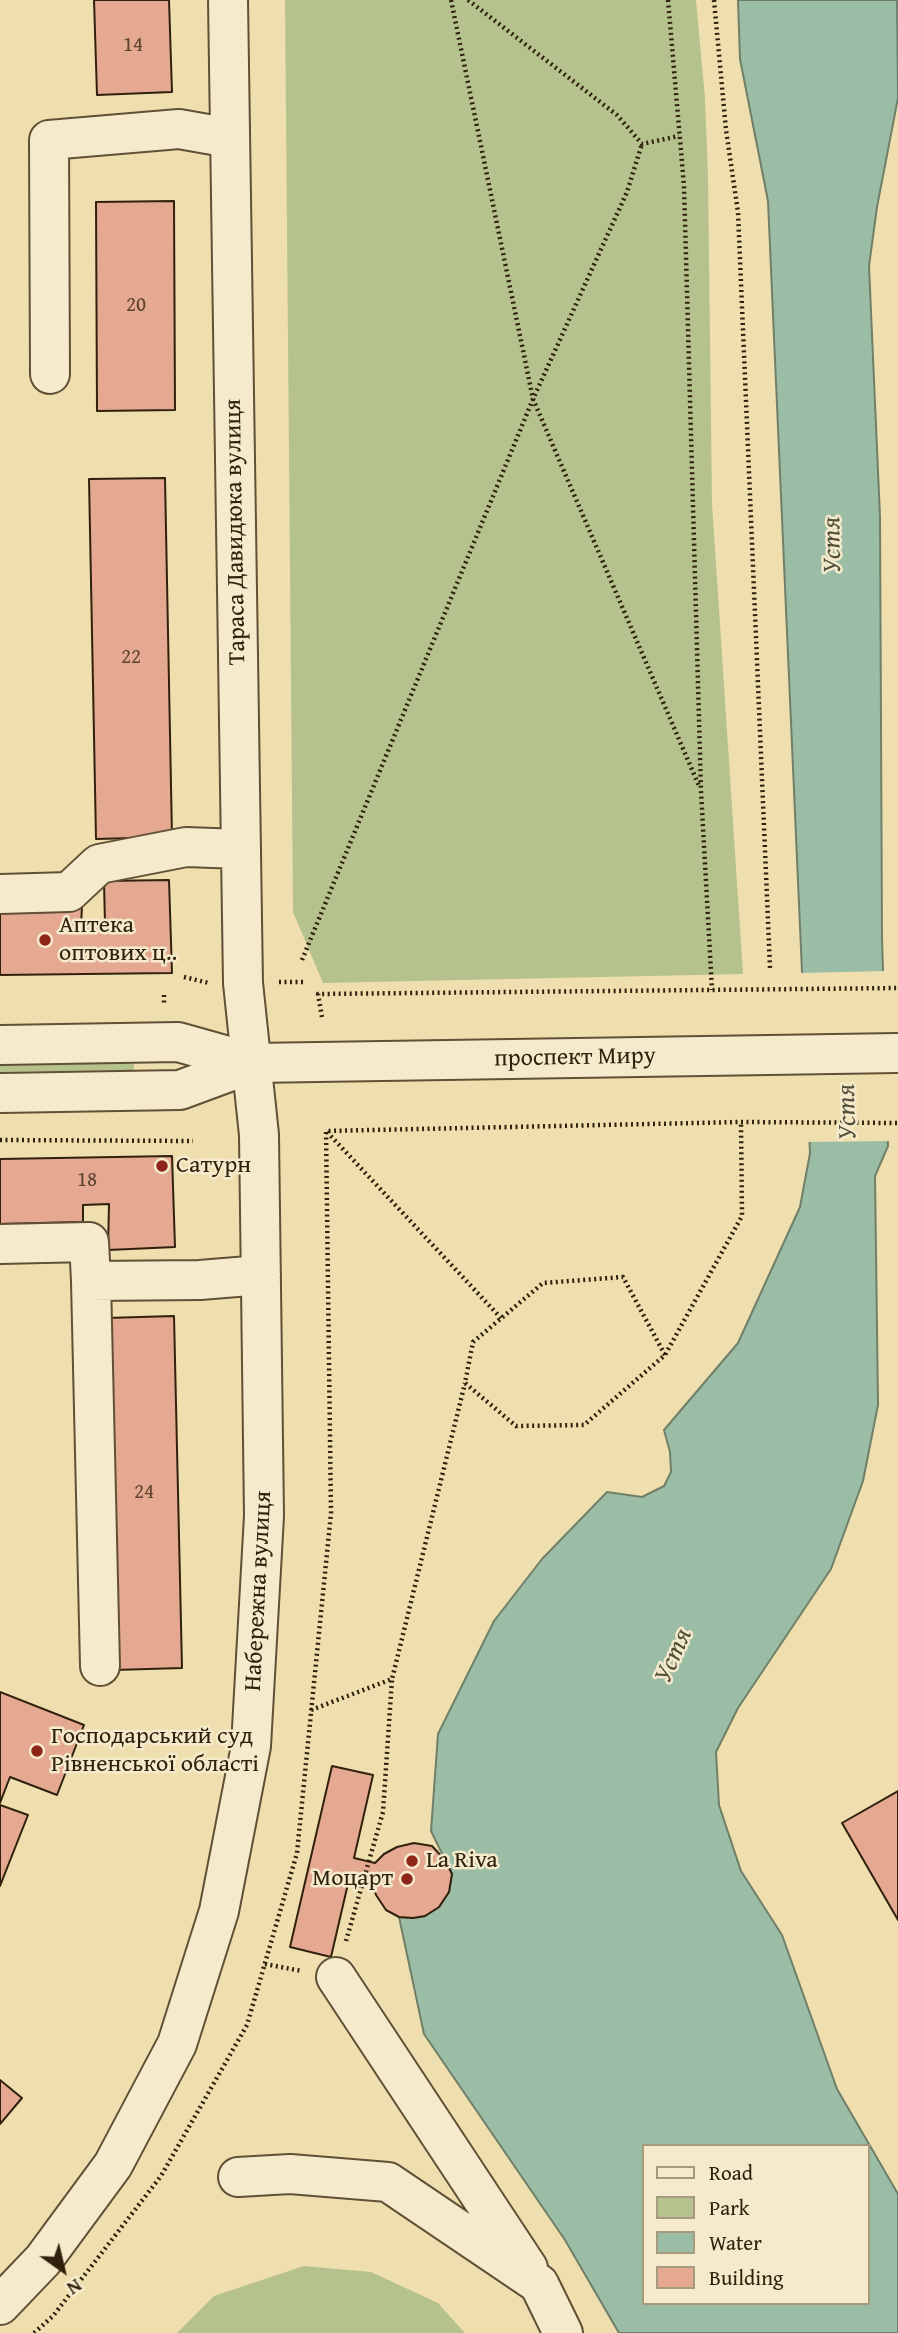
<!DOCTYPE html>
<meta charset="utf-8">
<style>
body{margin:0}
#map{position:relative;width:898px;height:2333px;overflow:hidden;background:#efdfaf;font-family:"Gentium Book Plus",serif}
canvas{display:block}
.legend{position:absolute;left:642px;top:2144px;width:228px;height:161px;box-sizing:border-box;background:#f5eacb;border:2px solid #a69a7f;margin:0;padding:9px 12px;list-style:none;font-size:21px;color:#30210c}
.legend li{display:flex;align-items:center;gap:14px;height:35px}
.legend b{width:35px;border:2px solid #a69a7f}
.north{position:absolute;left:28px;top:2235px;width:70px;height:70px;-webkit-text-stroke:5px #f5eacb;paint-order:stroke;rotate:146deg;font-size:19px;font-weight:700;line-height:28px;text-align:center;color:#30210c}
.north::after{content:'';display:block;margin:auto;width:24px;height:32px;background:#30210c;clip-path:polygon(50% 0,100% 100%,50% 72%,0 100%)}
</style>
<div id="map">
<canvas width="898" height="2333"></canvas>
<ul class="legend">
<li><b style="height:9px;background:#f5eacb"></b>Road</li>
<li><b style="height:19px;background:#b6c28d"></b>Park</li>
<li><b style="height:19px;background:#9bbda6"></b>Water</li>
<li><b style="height:19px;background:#e5a891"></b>Building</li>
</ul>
<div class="north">N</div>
</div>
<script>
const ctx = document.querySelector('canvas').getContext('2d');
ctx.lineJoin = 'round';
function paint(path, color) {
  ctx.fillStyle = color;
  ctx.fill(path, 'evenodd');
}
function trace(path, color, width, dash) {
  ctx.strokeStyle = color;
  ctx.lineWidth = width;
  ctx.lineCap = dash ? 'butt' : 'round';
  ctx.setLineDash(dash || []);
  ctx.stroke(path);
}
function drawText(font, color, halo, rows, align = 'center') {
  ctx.font = font + ' "Gentium Book Plus",serif';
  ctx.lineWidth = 5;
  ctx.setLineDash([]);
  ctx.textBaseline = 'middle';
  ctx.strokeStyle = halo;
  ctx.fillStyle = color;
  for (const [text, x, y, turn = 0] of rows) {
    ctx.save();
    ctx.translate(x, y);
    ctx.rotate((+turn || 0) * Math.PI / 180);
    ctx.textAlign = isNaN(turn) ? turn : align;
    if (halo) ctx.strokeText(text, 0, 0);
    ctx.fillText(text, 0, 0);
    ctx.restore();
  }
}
paint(new Path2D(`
 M285,0H696L705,98L708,176L712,503L743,974L323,983L293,912Z
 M134,1061V1070L0,1072V1064Z
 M304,2266L371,2272L438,2303L465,2333H177L214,2296Z`), '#b6c28d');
const water = new Path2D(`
 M738,0H897L898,98L877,207L869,266L880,517L882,937L888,1146L875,1176L878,1405L863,1481L831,1569L738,1708L716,1752L719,1805L741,1871L782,1935L837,2089L898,2194V2333H619L565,2240L424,2034L399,1917L413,1918L425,1916L439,1907L449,1892L452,1874L431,1831L438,1734L494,1621L542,1559L607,1492L642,1497L664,1486L671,1472L670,1452L664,1430L738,1343L800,1207L810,1153L768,201L740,59ZM644,2146H868V2303H644Z`);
paint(water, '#9bbda6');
trace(water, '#707f68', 2);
paint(new Path2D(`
 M887,971L892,1141L806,1142L798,973Z`), '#efdfaf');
const building = new Path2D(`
 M94,0H169L172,92L97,95Z
 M174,201L175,410L97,411L96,202Z
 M165,478L172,837L96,839L89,479Z
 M169,880L172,973L0,975V908L82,907L81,925H105L104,881Z
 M172,1156L175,1247L108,1250L109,1204L83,1205V1222L0,1224V1159Z
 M174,1316L182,1668L114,1670L106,1318Z
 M0,1692L84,1725L57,1795L10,1777L0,1803Z
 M332,1766L373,1775L354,1858L375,1863L384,1854L397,1847L414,1843L432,1846L445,1860L452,1874L449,1892L439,1907L425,1916L413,1918L399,1917L386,1910L376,1895L371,1880L350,1875L331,1957L290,1947Z
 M898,1791V1920L842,1823Z
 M0,1805L28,1815L0,1886Z
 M0,2080L22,2098L0,2124Z`);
paint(building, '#e5a891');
trace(building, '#30210c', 2);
const minor = new Path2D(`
 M50,374L49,140L179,129L230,138
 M0,894L69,892L99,864L186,847L241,849
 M0,1045L178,1042L253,1063L898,1053
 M0,1093L180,1090L253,1063
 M0,1244L89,1242L91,1281
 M100,1666L91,1281L200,1280L261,1275
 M336,1977L528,2268
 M238,2177L290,2174L388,2182L539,2284L563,2333
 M0,2305L43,2260L113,2165L177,2044L219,1911L251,1746L264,1516L259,1135L243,983L228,0`);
trace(minor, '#605035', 42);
trace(new Path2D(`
 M451,0L533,399L699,786
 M468,0L617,115L642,144L679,136
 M668,0L684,186L701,791L712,990
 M714,0L726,130L738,212L770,968
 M302,960L533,399L627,192L642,144
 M184,977L209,983
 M279,982H304
 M164,995V1005
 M322,1017L318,994L898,988
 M327,1132L501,1318
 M0,1140L193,1141
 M665,1355L623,1277L543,1283L473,1342L465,1383L516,1426L584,1425L665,1355L742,1216L741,1122
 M311,1710L392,1679L465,1383
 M346,1941L383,1812L392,1679
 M265,1964L302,1971
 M34,2333L53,2316L161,2176L247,2025L297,1853L331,1513L326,1131L741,1122L898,1123`), '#30210c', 4.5, [2, 3.5]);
trace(minor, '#f5eacb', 38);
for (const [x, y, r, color] of [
 [45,940,7,"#8f2418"],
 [162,1166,7,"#8f2418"],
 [37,1751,7,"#8f2418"],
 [412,1861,7,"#8f2418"],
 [407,1879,7,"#8f2418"]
]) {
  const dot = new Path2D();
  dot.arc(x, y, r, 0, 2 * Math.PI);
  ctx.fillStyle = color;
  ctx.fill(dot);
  trace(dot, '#f5eacb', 2.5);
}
drawText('21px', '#5d432d', null, [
 ["14",133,46],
 ["20",136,306],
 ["22",131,658],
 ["18",87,1181],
 ["24",144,1493]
]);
drawText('24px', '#30210c', '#f5eacb', [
 ["Тараса Давидюка вулиця",236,532,-91],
 ["проспект Миру",575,1058,-1],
 ["Набережна вулиця",259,1591,-87]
]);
drawText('24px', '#30210c', '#f5eacb', [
 ["Аптека",59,926],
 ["оптових ц‥",59,954],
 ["Сатурн",176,1166],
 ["Господарський суд",51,1737],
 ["Рівненської області",51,1765],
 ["La Riva",426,1861],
 ["Моцарт",393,1879,"right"]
], 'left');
drawText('italic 26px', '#50503a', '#f5eacb', [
 ["Устя",833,545,-91],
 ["Устя",848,1112,-92],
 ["Устя",674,1656,-66]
]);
</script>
